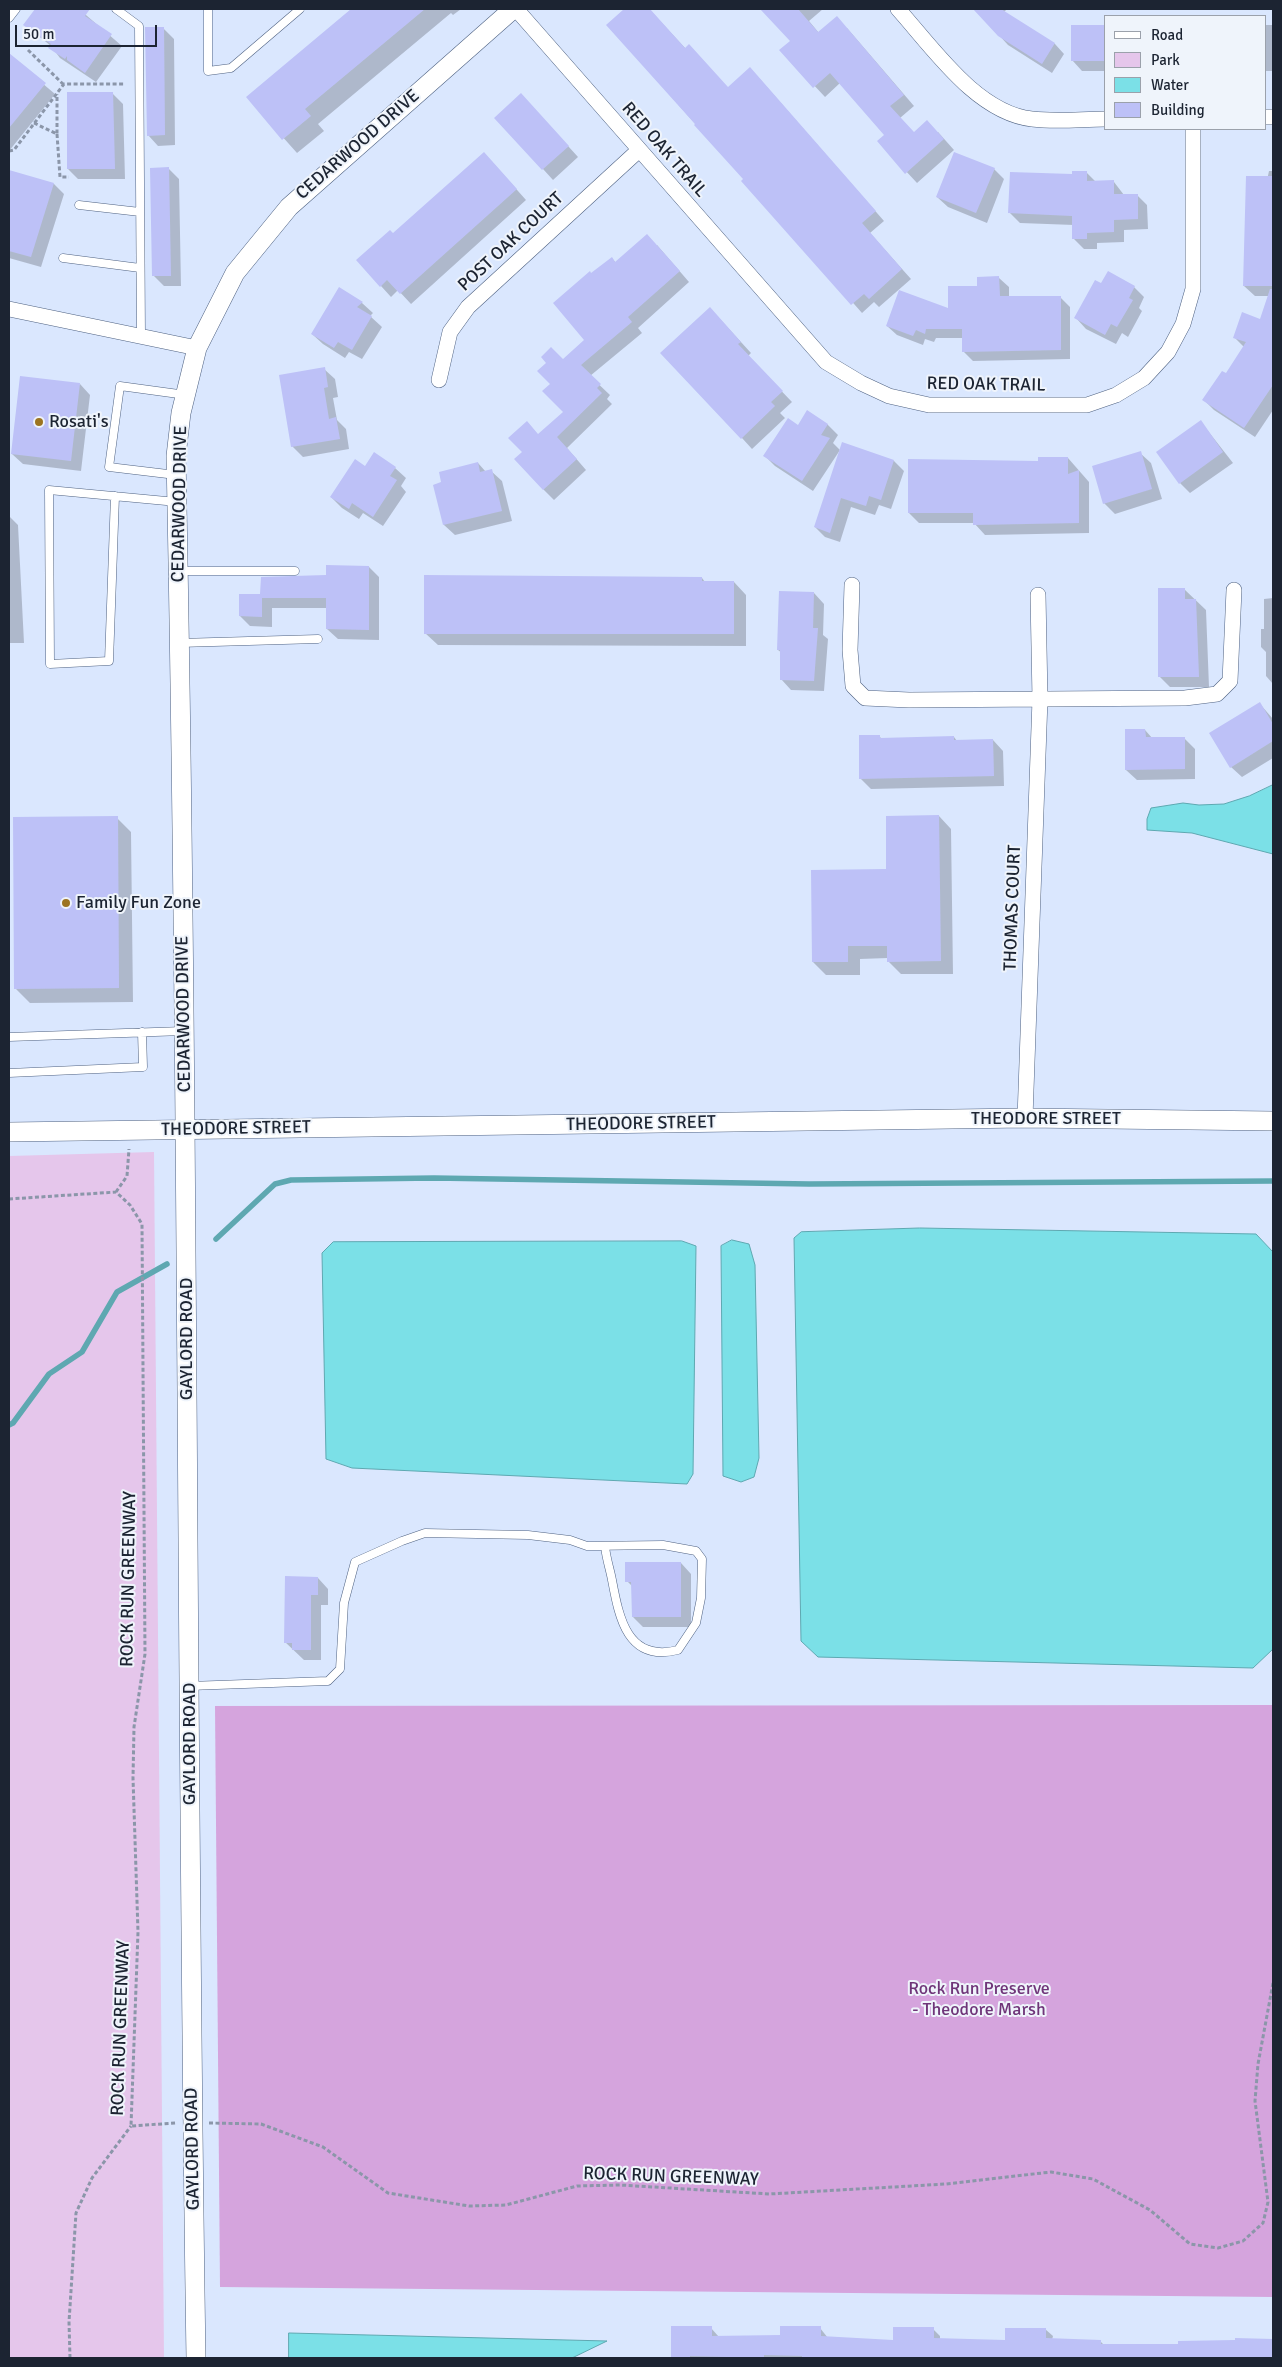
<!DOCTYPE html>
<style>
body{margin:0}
#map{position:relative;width:1282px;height:2367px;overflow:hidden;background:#dae7fe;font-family:Signika,sans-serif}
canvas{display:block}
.frame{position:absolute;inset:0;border:10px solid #1c2432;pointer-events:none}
.legend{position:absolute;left:1104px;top:15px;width:162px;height:115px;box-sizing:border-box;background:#eff4fb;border:1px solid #9ba1ab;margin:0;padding:6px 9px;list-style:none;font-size:15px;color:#1c2432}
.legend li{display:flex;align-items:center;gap:10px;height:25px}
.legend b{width:25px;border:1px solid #9ba1ab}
.scale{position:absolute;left:15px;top:25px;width:142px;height:22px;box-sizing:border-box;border:2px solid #1c2432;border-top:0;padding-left:6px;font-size:15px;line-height:18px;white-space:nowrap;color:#1c2432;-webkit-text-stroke:4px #eff4fb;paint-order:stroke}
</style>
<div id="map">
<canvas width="1282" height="2367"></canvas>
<div class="frame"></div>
<ul class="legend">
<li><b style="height:6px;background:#fff"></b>Road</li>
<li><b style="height:14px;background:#e5c6eb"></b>Park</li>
<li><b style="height:14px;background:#7be0e7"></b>Water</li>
<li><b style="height:14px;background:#bdc1f7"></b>Building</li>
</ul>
<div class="scale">50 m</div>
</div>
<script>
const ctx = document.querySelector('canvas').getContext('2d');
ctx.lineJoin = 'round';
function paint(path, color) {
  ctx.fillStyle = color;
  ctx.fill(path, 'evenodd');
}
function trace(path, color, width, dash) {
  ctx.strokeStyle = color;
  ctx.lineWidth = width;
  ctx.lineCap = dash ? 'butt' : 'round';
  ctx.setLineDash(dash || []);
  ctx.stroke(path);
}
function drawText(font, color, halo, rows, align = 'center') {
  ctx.font = font + ' Signika,sans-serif';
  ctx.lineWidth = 4;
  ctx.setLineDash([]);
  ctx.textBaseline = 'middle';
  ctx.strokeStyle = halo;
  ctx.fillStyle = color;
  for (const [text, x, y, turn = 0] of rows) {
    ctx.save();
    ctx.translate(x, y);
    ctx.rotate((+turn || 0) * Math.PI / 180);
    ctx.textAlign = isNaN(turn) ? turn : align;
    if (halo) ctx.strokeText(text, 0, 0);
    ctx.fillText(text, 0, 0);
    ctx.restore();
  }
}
paint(new Path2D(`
 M154,1152L164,2358H9V1156Z`), '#e5c6eb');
paint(new Path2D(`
 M1273,1705V2297L220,2287L215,1706Z`), '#d5a4dd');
const water = new Path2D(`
 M1273,785V854L1192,833L1147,830V819L1151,808L1183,803L1199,805L1224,804L1249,796Z
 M920,1228L1256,1234L1273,1252V1649L1253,1668L818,1657L801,1641L794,1238L801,1232Z
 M732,1240L749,1244L755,1265L759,1458L754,1477L741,1482L723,1476L721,1246Z
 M682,1241L696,1246L693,1474L687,1484L352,1468L326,1459L322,1253L333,1242Z
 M289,2333L607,2341L572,2358H289Z`);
paint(water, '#7be0e7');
trace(water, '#5ea8b1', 1);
paint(new Path2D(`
 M36,9H79L122,46L96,82L60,58L51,46L25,25Z
 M353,9H461L453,15L451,13L318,124L324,131L297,153L247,97Z
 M626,9H649L686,49L728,88L759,78L884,221L870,233L911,279L879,307L874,302L862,313L608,25Z
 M762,9H823L809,21L819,33L847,28L914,106L900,118L914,133L938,132L954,150L917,183L878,141L885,135L840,83L825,97L781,50L791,41Z
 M975,9H1007L1004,12L1055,44L1064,54L1052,73L1008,45Z
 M1266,25H1273V71H1266Z
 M1106,26V71H1082L1072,60Z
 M163,28L174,39L175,145L158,146L148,135Z
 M9,55L55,94L9,151Z
 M112,93L123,104L125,179H78L68,169Z
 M531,105L578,157L553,180L543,169Z
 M494,164L526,200L411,304L398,290L391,297L381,286L393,235Z
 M168,168L179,179L181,286H164L153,275Z
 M994,169L1004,179L987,223L948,207L937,197Z
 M9,171L54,184L64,194L41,267L9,258Z
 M1269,171H1273V296H1255L1244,286Z
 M1086,172L1096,182H1114L1124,195H1137L1147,205L1148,229L1124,230V242L1097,243V249H1084L1074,239V225L1020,223L1009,212L1073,176Z
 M657,245L689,282L638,328L642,333L590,376L610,395L607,399L612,404L567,448L586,470L554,500L543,489L539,435L564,412L552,384L563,361L585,340L591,274L612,258L616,263Z
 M999,278L1009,287V297H1060L1070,307V359L973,361L963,351V338H936L934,342L925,339L923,345L897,335L887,326L950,310L978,287Z
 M1102,285L1134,287L1144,297L1139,308L1142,311L1128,337L1122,333L1116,344L1086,329L1076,318Z
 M340,289L362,303L373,313L370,316L382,327L362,359L349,352L345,358L323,344L312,334Z
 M1265,307L1273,310V410L1255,437L1214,410L1204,400L1226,375L1244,347L1235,338L1261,320Z
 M720,319L751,353L748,356L792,402L780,413L785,418L752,449L742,438Z
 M324,369L335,379L338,397L333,398L337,420L346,429L349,449L303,457L292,446Z
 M80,384L90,395L81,471L23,464L12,454Z
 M1201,422L1233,463L1190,493L1180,483Z
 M827,424L838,435L833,443L840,450L813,491L775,466L765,456L798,426Z
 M843,444L894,461L904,471L891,509L879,505L875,515L851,507L840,542L825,537L815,527Z
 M1140,453L1151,463L1162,499L1115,514L1104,503Z
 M1068,458L1089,482V533L985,535L974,523H919L909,513L1040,462Z
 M478,463L486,472L491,471L502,481L512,521L455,535L444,525L434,485L443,483Z
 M366,468H395L406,478L401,486L406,492L383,526L363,513L359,519L342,508L331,497Z
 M9,516L18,525L24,643H9Z
 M369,567L379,577V640L338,639L327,629V608H272V627L250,626L240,616L262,595L327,576Z
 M702,578L705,582H734L746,595V646L438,645L425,633Z
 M1184,589L1206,610L1209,687H1170L1159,676Z
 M814,593L824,604L823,635L828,639L824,691L791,690L781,679L782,653L778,650Z
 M1273,598V684L1266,676V652L1261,647V629H1264V599Z
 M1260,704L1273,719V758L1242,777L1231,767Z
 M1145,730L1153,739L1184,738L1195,749V779L1137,780L1126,770Z
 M879,736L882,739L954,737L957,741L993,740L1003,751L1004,786L871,789L860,778Z
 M939,816L951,829L953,974H901L888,961V958L860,959V975H826L813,962L887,871Z
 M117,818L131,832L133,1002L30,1003L16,989Z
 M681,1563L691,1574V1627H643L633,1617V1587L627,1581Z
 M318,1578L328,1589V1605H321V1660H304L285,1642Z
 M673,2327L711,2328L719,2337L782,2336L820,2328L828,2338L894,2342L933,2329L940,2336V2339L1006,2341L1045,2329L1053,2336L1052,2340L1100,2341L1104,2345H1180L1236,2342V2340L1273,2341V2358H672Z`), '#0003');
trace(new Path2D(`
 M216,1239L275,1184L291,1180L434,1178L809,1184L1273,1181
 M9,1425L13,1423L49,1374L82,1352L117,1292L167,1264`), '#5ea8b1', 5.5);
paint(new Path2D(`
 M35,9H90L85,16L112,34L85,73L67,60V56L65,59L48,48L51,44L23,25Z
 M351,9H425L305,109L311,116L282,140L246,97Z
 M624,9H650L685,48L689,44L728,87L750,67L876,211L862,223L902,269L869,299L864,294L851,305L741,181L743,179L694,125L695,124L606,25Z
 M760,9H798L818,32L837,16L904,95L890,106L914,132L927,120L944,139L905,174L877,141L884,135L830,73L813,88L779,50L790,41Z
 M973,9H1001L1055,43L1042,64L998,36Z
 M1071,25H1106V61H1071Z
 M145,27H164L165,135L147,136Z
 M9,53L46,83L9,128Z
 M67,92H113L115,169H67Z
 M521,93L569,146L542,170L494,118Z
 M484,152L517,189L400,294L387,280L380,287L356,260L390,230L393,233Z
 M954,152L995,168L976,213L936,197Z
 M169,167L171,276H152L150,168Z
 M9,170L54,183L31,257L9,251Z
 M1072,171H1087V181L1114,180V194H1138V219L1114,220V232L1087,233V239H1072V216L1008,213L1010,172L1072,174Z
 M1246,176H1273V286H1243Z
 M647,234L680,271L628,317L632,322L581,365L601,384L597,388L602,393L557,437L577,459L543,490L514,459L522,452L508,438L527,421L538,434L563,412L542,391L550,384L537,371L546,363L541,357L551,347L563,359L584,340L553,303L590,271L591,273L612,257L615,262Z
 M1108,271L1135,286L1129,298L1133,300L1117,327L1111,324L1105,335L1074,318L1095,280L1101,283Z
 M999,276L1000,296H1061V350L962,352V329H926L925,334L916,330L913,336L886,326L899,290L948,308V286H977V277Z
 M339,287L363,302L357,307L372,316L352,350L338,342L334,348L311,334Z
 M1270,289H1273V385L1244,428L1202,400L1222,371L1226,373L1246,342L1233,338L1242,312L1260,319Z
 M710,307L741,342L738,344L783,391L771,402L775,406L741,439L660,353Z
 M325,367L328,387L324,388L329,419L336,417L340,439L291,447L279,375Z
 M20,376L80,383L71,461L11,454Z
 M807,410L828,424L821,435L830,438L802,481L763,456L788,418L798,425Z
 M1201,420L1223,452L1179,484L1156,452Z
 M842,442L894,460L881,500L869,496L866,506L841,498L830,533L814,527Z
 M1141,451L1152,489L1103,504L1092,466Z
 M374,452L396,467L390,476L397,480L373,517L352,503L349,509L330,497L355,459L365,466Z
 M1038,457H1068V474L1079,470V523L973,525V513H908V459L1038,461Z
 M478,462L480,472L492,469L502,511L443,525L433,485L441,482L439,472Z
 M326,565L369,566V630L326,629V598H262V617L239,616V594H260L261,577L326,575Z
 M424,575L702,577V581H734V634H424Z
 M1158,588H1185V599H1196L1199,677H1158Z
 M779,591L814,592L813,628H818L814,681L780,680V650H777Z
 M1260,702L1273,724V741L1230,768L1209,733Z
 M1125,729H1145L1146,737H1185V769L1125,770Z
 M859,735H880V738L954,736V740L993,739L994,776L859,779Z
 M939,815L941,961L887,962V946H848V962H812L811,870L886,869V816Z
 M118,816L119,988L14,989L13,817Z
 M625,1562H681V1617H632L631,1582H625Z
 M285,1576L318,1577V1595H311V1650H292V1643H284Z
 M671,2326H712V2336L780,2335V2326H821V2336L893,2340V2327H934V2338L1005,2340V2328H1046V2338L1101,2340V2344H1178V2341L1235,2340V2338L1273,2339V2358H802V2356L764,2355V2358L690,2356V2358H671Z`), '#bdc1f7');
const service = new Path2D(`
 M116,9L139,26L141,337
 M208,9V71L231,68L300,9
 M9,18L16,9
 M79,205L140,212
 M63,258L140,268
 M176,475L109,467L120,386L186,395
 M115,496L109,661L50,664L49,490L177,502
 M178,571H295
 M179,643L318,639
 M9,1037L184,1031
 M9,1073L143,1067L142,1032
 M189,1686L328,1681L340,1669L344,1603L355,1562L402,1541L425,1533L528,1535L570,1540L587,1546L663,1545L696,1551L702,1559L701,1598L696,1623L678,1650C627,1663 619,1617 612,1580C610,1569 606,1558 605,1546`);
const minor = new Path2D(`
 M516,9L826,362L861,383L889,396L929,405H1087L1116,395L1144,378L1168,352L1183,324L1193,289V129
 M898,9C933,48 977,113 1032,119C1056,122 1082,119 1106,119
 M1266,117H1273
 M9,309L197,348
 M439,380L450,332L468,307L639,150
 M852,585L850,650L853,686L865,698L909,700L1185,698L1217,694L1230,681L1234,590
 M1025,1118L1040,699L1038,595`);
const tertiary = new Path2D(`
 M9,1132L1025,1118L1273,1121
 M196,2358C186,1724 189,1090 176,456L181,413L197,348L235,273L289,207L513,9`);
trace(service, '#4f6282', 9);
trace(minor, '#4f6282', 16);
trace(tertiary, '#4f6282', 20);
trace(new Path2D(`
 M28,50L63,84
 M34,123L57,134V94
 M57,134L60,177H69
 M9,151L14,150L64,84H125
 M116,1192L127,1176L129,1149
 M9,1199L116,1192L130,1205L142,1224L145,1654L134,1727L133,1778L138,1932L131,2126L176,2123
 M209,2123L261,2124L323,2147L388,2193L469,2206L506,2205L577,2186L620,2185L769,2194L946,2184L1051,2172L1093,2179L1150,2210L1190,2244L1218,2248L1243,2241L1263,2223L1268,2202L1255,2101L1258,2064L1273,1983
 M70,2358L69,2322L76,2213L92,2178L131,2126`), '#8b96a9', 3, [4, 2.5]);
trace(service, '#fff', 8);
trace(minor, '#fff', 15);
trace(tertiary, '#fff', 19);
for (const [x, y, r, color] of [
 [39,422,5,"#9c7421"],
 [66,903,5,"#9c7421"]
]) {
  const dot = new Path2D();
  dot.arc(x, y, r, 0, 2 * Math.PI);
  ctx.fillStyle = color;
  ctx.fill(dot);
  trace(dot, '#eff4fb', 2);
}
drawText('18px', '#1c2432', '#eff4fb', [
 ["CEDARWOOD DRIVE",358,145,-41],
 ["RED OAK TRAIL",664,150,49],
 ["POST OAK COURT",511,242,-43],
 ["RED OAK TRAIL",986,385,1],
 ["CEDARWOOD DRIVE",180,504,-89],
 ["THOMAS COURT",1013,908,-88],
 ["CEDARWOOD DRIVE",184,1014,-91],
 ["THEODORE STREET",1046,1119],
 ["THEODORE STREET",641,1124,-1],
 ["THEODORE STREET",236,1129,-1],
 ["GAYLORD ROAD",187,1339,-90],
 ["ROCK RUN GREENWAY",129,1579,-89],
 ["GAYLORD ROAD",190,1744,-90],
 ["ROCK RUN GREENWAY",121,2028,-88],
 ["GAYLORD ROAD",193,2149,-91],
 ["ROCK RUN GREENWAY",671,2177,2]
]);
drawText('18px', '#1c2432', '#eff4fb', [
 ["Rosati's",49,422],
 ["Family Fun Zone",76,903]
], 'left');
drawText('18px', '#6f3579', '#eff4fb', [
 ["Rock Run Preserve",979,1989],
 ["- Theodore Marsh",979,2010]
]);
</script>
